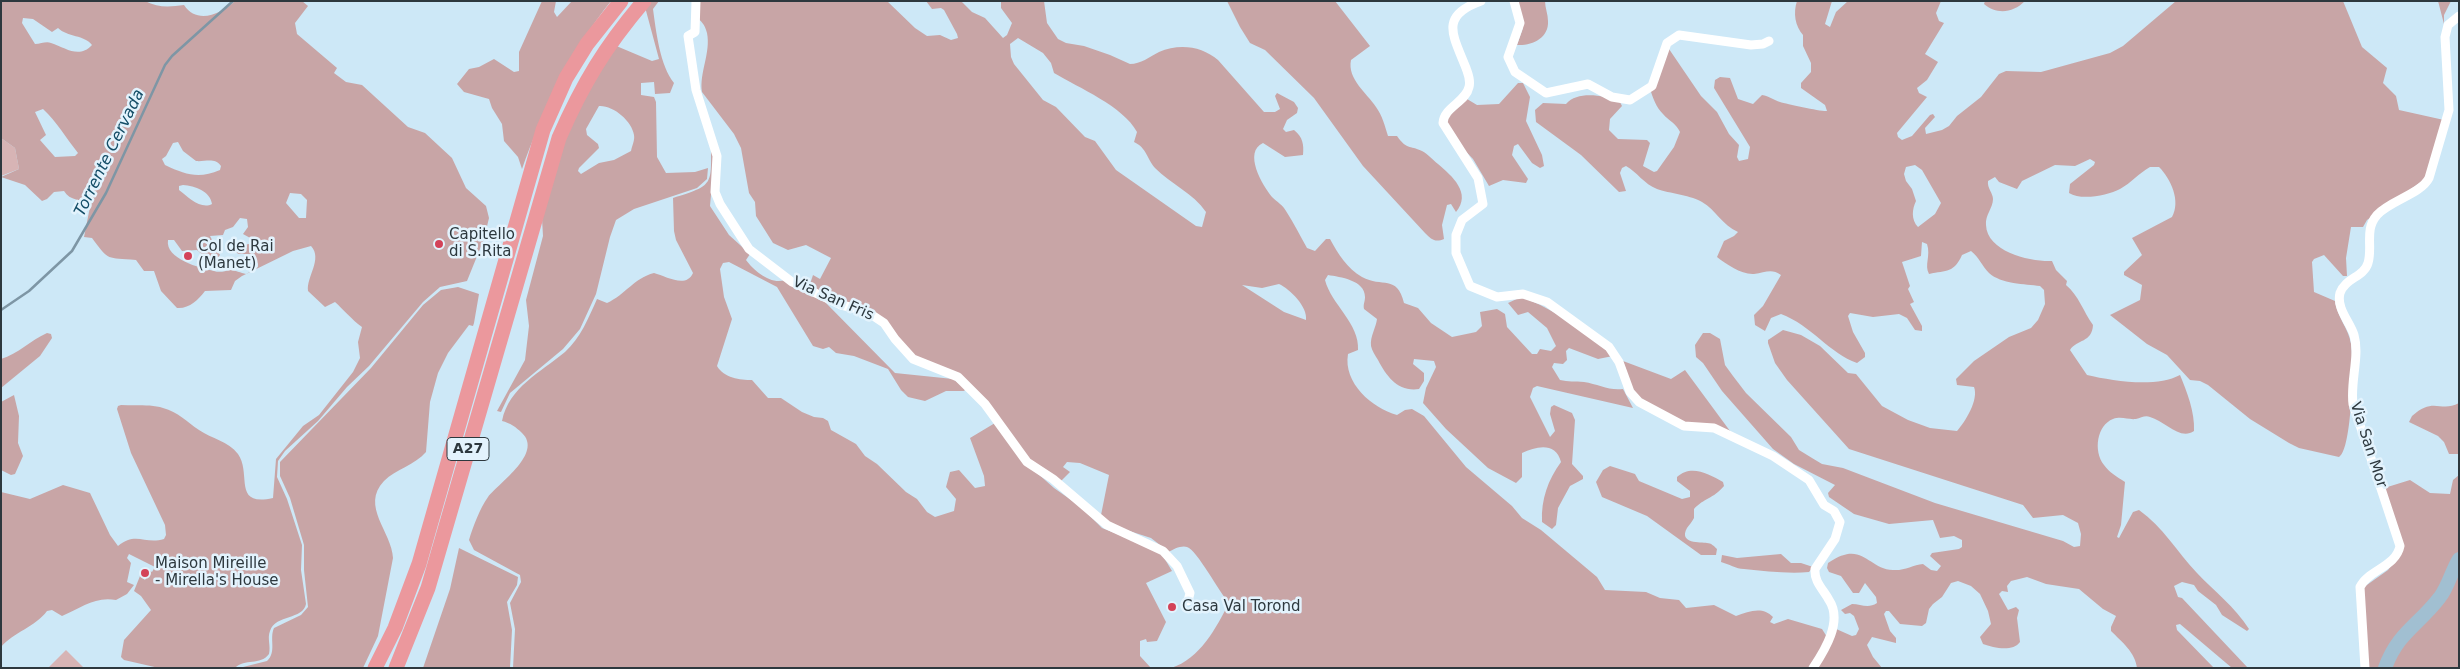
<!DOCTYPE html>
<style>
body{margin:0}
#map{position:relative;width:2460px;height:669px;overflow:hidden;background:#cde8f7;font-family:"DejaVu Sans",sans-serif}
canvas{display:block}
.frame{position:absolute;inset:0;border:2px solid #2d383e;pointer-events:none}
</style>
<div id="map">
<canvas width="2460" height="669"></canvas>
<div class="frame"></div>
</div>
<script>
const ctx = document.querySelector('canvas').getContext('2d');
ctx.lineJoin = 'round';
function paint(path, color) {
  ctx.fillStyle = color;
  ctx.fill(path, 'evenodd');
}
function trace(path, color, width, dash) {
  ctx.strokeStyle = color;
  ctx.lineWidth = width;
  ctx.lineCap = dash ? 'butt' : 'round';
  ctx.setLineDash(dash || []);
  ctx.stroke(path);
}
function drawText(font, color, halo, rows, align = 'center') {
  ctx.font = font + ' "DejaVu Sans",sans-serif';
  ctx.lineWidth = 5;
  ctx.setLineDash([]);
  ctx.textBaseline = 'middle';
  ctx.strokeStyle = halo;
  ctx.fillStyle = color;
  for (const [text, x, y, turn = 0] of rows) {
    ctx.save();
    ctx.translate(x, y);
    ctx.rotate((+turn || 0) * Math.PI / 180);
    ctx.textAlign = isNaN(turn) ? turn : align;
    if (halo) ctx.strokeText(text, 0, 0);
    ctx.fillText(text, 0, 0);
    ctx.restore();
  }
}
paint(new Path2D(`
 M1,138L15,148L19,169L1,176Z
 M66,650L84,668H48Z`), '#d7b4b5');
paint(new Path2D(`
 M1,1H145C158,8 170,7 184,5C197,25 221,14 235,1H302L308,6L295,23L297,34L337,68L334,73L346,82L362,85L408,127L425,133L452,158L466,188L486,206L489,218L484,239L467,281L440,287L423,302L369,366L347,387L318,421L285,451L278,461L277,477L287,499L302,545L301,570L306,604C303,620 276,614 270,631C267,638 271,646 269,654C260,666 245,658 235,668H159L124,660L121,657L124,640L151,610L141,596L134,591L140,576L145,580L150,571L152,572L155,567L129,554L127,558L131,563L127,582L134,585L127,594L116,600C95,596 81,608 62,616L52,610L47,611C35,627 14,632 1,647V492L30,499L63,485L90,493L110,535L118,546C136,531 145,545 164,539L166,535L165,525L131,453L117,409L118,406L121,405C134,406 151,404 163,408C178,412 187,422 199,430C212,439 228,441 238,454C252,474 232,507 273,498L276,459L303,426L319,415L353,372L360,358L358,342L362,327C352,320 343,309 335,302L325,307L308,291C306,277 323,259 311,246L293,251L242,276L235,281L231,290L205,291C198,300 189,309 177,308L161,291L154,271H144L136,260C106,257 110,262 92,238L84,237L91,202C81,200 70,201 64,191L54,192L47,199L42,201L25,185L1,177L19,169L15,148L1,138ZM23,18L33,19L52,32L58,28C67,37 85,35 92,45C79,59 66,48 51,43C46,41 41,44 35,44L22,23ZM43,109C57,122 66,138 78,153L75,156L55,157L40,140L46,135L35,112ZM178,142L183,151L196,161C205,162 215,157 221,166L220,170C199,179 186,175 165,165L162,159L166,156L173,143ZM183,185C195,186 210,191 212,204C201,210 188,197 179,190V186ZM290,193L301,194L307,200L306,218H299L286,203ZM240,218L247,219L248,227L243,234L252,239L254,243L238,246L233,251L239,254H252L258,264V267L246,274C241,273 235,270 230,270C225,271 220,273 214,271C200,268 165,259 168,240H174L182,251L197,250L210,261H215L220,255L210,236L223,235L225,230L233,227Z
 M542,1H556L554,12L557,17L572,1H611C574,46 541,115 522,169L518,157L504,141L502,124L492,108L489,99L464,92L457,84L469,69L479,67L494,59L514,72L519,71V52Z
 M650,1H659L653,9C656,31 660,66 674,83L670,93L655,94L654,82L641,83V95L654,97L656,102L657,157L666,173L695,172L708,168L707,179L697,188L634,209L616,220L610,237L596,294L580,329L563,349L510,393L501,412L497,411L525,360L529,326L526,300L543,236L542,219L565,135L614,45L652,61L659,59L645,7ZM599,106C613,105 632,121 634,135C635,140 632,146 631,151L614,160L599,163L581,174L578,171L579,168L599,148L598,144L587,135L586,129Z
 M696,1H887L915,28L927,36L940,35L951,40L958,38L957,34L944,10L941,8L932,9L926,1H961L972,12L985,18L1003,38L1007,35L1012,23L1001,8V1H1044L1047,23L1058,39L1066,43L1084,46L1110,55L1130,64C1141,64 1149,57 1159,52C1179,43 1202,46 1218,60L1264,112H1275L1280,109L1275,96L1277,93L1294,102L1298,108L1297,113L1287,120L1283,129L1286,132L1294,130C1303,137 1304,145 1303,155L1285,157L1263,143C1243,152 1262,185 1272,197C1277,202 1283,205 1286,211C1294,223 1300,236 1307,248L1315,251L1326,239H1330C1338,254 1347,268 1362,277C1382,288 1397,274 1404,303L1418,308L1431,323L1452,337L1476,332L1482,326L1480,312L1497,309L1505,314L1507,327L1532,354H1537L1540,349L1551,351L1556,346L1547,328L1528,312L1518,315L1508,303L1521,297C1555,309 1586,332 1613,356L1598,359L1569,348L1566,351L1567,360L1563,364L1554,363L1552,367L1560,380C1568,382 1575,381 1584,382C1598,384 1609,391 1623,389L1633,408L1537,386L1533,388L1530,397L1550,437L1555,431L1550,414L1551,407L1554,405L1572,413L1575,420L1572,464L1583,476V479L1570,486L1558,508L1556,525L1552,529L1542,522C1541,499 1548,480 1561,462C1556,442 1537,446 1522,453V477L1516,483L1488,468L1446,429L1423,403L1426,388L1436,367L1434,361L1414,359L1413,364L1424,373V381L1419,389C1398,392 1387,377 1378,360C1375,355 1372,351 1371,346C1370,336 1376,328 1377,319L1364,309C1363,304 1365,302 1365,297C1365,280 1340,277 1328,275L1325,280C1331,304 1360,324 1358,350L1348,354C1343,383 1372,408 1397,415L1405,410L1412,409L1424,416L1466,467L1512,506L1522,518L1541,530L1597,577L1605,590L1646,592L1660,598L1679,600L1686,608L1714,605L1736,616C1749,611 1763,606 1773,617L1770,622L1774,624L1788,619L1822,629L1827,637L1811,668H1171C1200,659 1216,628 1229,603C1219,592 1197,550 1187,547C1182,545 1173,549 1169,552L1151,538L1111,525L1101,515L1109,475L1080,463L1067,462L1063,467L1070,472L1060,482L1029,462L961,376L912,356L887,321L866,306L835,299L809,287L813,275L820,279L831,258L806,245L788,250L773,243L756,216L755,202L749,193L741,148L734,134L702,92C699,73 711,53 707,33C703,16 695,25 696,1ZM1018,38L1043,53L1051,63L1054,73C1079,88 1123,106 1137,132L1134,142C1147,148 1147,159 1155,168C1171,184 1193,193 1206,212L1202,227L1196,226L1116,170L1095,141L1085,137L1056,107L1043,100L1014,64L1011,57L1010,44ZM1279,284C1290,289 1308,307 1306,320L1284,312L1242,285L1262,288Z
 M1227,1H1335L1370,46L1351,60C1347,79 1367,93 1376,107C1382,115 1385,126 1388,136H1397C1407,150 1409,145 1422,151C1428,154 1433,160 1438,164C1452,176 1472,193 1456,212L1451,204L1447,205L1442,225L1444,239C1435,243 1431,239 1425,233L1363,166L1314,98L1265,50L1250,43L1240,27Z
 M1512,1H1545C1545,8 1548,14 1548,21C1549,38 1532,46 1517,45L1523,28Z
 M1797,1H1832L1825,24L1830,27L1836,12L1848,1H1941L1936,13L1939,21L1944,23L1925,54L1938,62L1927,80L1917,88L1919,93L1927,97L1897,133L1898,137L1902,140L1912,136L1930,115L1933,114L1935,117L1925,128L1926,134L1942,130L1949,126L1957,116L1981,97L1999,74L2006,71L2041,72L2110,53L2123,46L2176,1H2343L2362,47L2387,68L2383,83L2396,96L2399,110L2444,120L2425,179L2367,220L2363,227H2351L2346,258L2347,276H2343L2324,255L2314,259L2312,262L2314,292L2335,301C2337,317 2349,329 2351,344C2354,361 2352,450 2339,457L2299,448L2289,443L2250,419L2208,385L2200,381L2190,380L2167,355L2147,344L2110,315L2140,300L2142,285L2124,275V272L2142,255L2132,238L2172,217C2181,201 2171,179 2159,167H2150C2139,173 2131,183 2120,189C2108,195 2082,201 2069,193L2070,184L2094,165L2095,162L2090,159L2075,166L2055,165L2022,181L2017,189L1999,182L1995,177L1988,181C1987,188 1993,193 1993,199C1993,208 1985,215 1986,225C1987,252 2031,262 2052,261L2056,270L2067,281L2066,285C2079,296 2083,311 2093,325C2092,343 2077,339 2070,350L2087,375C2113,381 2156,388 2180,375C2187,392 2195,412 2194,431C2180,441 2165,421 2150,417C2145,415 2141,418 2136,419C2128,420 2122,416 2113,419C2097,425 2093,451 2104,465C2109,472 2117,477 2125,482L2121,525L2117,537L2119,538L2133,512L2139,510C2163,527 2177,552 2197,573C2214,591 2235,607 2249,629L2247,631L2222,615L2216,605L2198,591L2194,585L2182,582L2174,586L2178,597L2182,598L2248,668H2232L2180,624L2176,625L2177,630L2214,668H2137C2135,652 2122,642 2111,631V627L2116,616L2103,609L2079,589L2046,584L2027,577L2011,581L2007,586L2008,592L2002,591L1999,594L2008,610L2016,607L2019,610L2017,618L2020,642C2013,652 1994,648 1983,644L1980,637L1991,624L1988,611L1980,594L1971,586L1958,581L1951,583L1942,597L1933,604L1929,609L1926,623L1922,626L1900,624L1889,611H1886L1884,614L1890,631L1896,638V643L1872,637L1867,645L1873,657L1882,668H1815L1834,628L1852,636L1856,635L1859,629L1854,616L1850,613L1845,614L1841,610L1852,604C1861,604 1868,609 1877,603L1876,597L1865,583L1859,593H1853L1841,576L1829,572L1827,568L1828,563C1863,539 1867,569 1893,570C1904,571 1913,565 1923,564L1931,570L1937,571L1941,566L1930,556L1932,553L1959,549L1962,547V540L1954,536L1940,538L1933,520L1889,524L1854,514L1829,497L1828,493L1835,485L1794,464L1773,449L1722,391L1703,363L1696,357L1695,345L1703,333H1710L1720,339L1725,365L1733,376L1746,393L1791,437L1799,450L1812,458L1822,464L1843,468L1935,503L2063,541L2074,547L2080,546L2081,534L2078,523L2063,515L2033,518L2023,505L1849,449L1787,380L1775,363L1768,343V340L1783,330L1801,335L1820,346L1848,373L1856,374L1882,406L1908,420L1930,428L1957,431C1965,422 1979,400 1974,387L1957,385L1956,379L1974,361L2009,337L2031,328L2038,320L2045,304L2044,290L2040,286C2025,284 2001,284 1989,273C1982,266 1979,257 1971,251L1962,255C1954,273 1947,270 1929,274C1924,265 1931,256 1927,244L1922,242L1921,256L1902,262L1910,286L1908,289L1914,302L1910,304L1922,326V331L1915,330L1907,318L1899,314L1873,317L1850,313L1848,316L1853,332L1865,353V357L1857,363C1830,354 1811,325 1781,314L1771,318L1765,331L1755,325L1754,315L1763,306L1781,275C1771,268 1765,273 1754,274C1742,275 1726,264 1717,257L1724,241L1734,236L1738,232C1722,225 1716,210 1702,202C1694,196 1668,193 1657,189C1644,184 1637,172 1626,166L1622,168L1620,173L1626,191L1619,192L1581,155L1536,122L1535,110L1543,103L1566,104C1578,90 1603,96 1619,100L1622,106L1610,119L1609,130L1618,139L1647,140L1650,143L1643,166L1654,172L1657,171L1674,147L1680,132C1676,123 1669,121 1663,114C1656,107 1653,98 1650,89L1669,49L1701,96L1717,112L1729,134L1739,145L1737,157L1739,161L1748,159L1750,147L1714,88L1715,80L1720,77L1730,78L1738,99L1753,104L1762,95C1769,96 1774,100 1780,102C1787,104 1823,112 1827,111L1825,105L1801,88V83L1811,72V63L1803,46V35C1795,26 1793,13 1797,1ZM1915,165L1922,170L1941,203L1935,214L1918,227C1911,220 1912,209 1916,201L1912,189L1906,181L1904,174L1906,167Z
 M1985,1H2025C2013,13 1997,15 1984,4Z
 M2438,1H2451L2444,15V24Z
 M1518,83H1523L1530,97L1526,121L1542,155L1544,166L1540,168L1532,163L1518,144L1514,146L1512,155L1528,179L1526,183L1503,180L1489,186L1473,159L1449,134L1443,122L1467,99L1477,105L1499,104Z
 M711,143L715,151L710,206L729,235L750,254L746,260C754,271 771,285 785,280L823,300L895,373L953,379L966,389L964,391H946L925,401L908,397L901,390L888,369L854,356L836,353L829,347L823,349L813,346L777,287L729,262L723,263L720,269L724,297L732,319L717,366C724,378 740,380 752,380L768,398H781L802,412L814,417L823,418L828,421L831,430L856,444L865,456L877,464L906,492L917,499L927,512L935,517L954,511L956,499L946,487L950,472L959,470L975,488L985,486L984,476L970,438L995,423L1027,464L1054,488L1081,507L1102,528L1160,551L1172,571L1146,583L1166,622L1157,641L1147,642L1146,639L1140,641V656L1151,668H513L515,629L510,603L521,582L520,575L474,550L469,540C473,527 480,508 488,497C500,482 543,453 522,433C516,427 510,423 502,421C509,387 540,373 565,352C581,337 588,319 597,299L607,303C625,295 634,278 654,273C666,276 686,289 693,273L676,240L674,231L673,198C715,185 711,185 711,143Z
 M458,287L479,294L474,323L473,326L469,325L448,353L438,373L430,402L426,452C415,465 396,469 384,481C360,506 392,532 393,558L378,636L363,668H239L267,661C277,652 269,639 274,628L301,615L308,607L304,570V545L290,498L280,476V462L371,368L423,305L441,290Z
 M47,333L51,334L52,338L40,356L1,388V359C18,354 31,340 47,333Z
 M1623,361L1671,379L1685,370L1730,431L1687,424L1640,400L1632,388Z
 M14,395L19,416L18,443L23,456L15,474L11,475L1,470V402Z
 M2459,403V454H2449L2444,442L2438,436L2409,422L2412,416C2434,396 2440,413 2459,403Z
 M1610,466L1635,474L1639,481L1682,499L1690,497V491L1677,481V477C1691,464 1709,474 1723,482L1724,486C1713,499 1704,498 1694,509V518C1692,522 1689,525 1687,528C1678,544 1701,542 1707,543C1711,543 1714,546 1717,549L1716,555H1701L1647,516L1602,497L1596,482L1603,470Z
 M2459,475V668H2367L2363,631L2364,587L2388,570L2400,554L2381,489L2410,480L2430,493L2450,494L2453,480Z
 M459,548L518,577L517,585L507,602L512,630L510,668H423L450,589Z
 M1781,554L1791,563H1801L1813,567L1809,572C1788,574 1765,571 1744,569C1736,569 1729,564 1721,562L1722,555L1737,558Z`), '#c8a5a6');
trace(new Path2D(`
 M1,310L29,291L72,251L106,193L165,65L172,56L233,1`), '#7e96a5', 2.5);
trace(new Path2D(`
 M2385,668C2398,632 2419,625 2440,597C2448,587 2452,570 2459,559`), '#a1bfd1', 14);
trace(new Path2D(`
 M696,1L695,32L688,36L696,90L717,156L715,192L720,204L749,249L792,282L841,305L866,311L884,323L895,339L913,359L958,377L985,404L1027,462L1053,479L1107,525L1163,551L1177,566L1190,593L1188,601
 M1481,1C1439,16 1453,35 1466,68C1468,74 1471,80 1469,87C1466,102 1444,107 1443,123L1478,178L1483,204L1462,220L1456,235V253L1470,286L1497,297L1523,294L1547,302L1609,347L1619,362L1630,392L1639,402L1684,426L1714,428L1773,456L1809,480L1824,505L1834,511L1840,522L1835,539L1815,569C1814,582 1823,589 1829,600C1843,621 1825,650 1813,668
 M1514,1L1520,23L1508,57L1515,72L1546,93L1588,84L1612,97L1630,100L1652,86L1667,43L1679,35L1751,45L1763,44L1769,41
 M2365,668L2360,587C2368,570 2396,567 2400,546L2353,404C2350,382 2360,356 2354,335C2350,322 2336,308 2340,293C2345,278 2364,277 2368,263C2373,247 2364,230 2377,215C2389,201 2421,194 2429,178L2449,110L2445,37L2448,25L2459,16`), '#fff', 9);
trace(new Path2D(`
 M375,668L395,628L419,564L543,130L566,78L587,44L621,1
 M396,668L428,588L559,138C583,83 605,47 644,1`), '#eb989d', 15);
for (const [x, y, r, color] of [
 [439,244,5,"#d34258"],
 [188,256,5,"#d34258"],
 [145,573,5,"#d34258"],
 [1172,607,5,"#d34258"]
]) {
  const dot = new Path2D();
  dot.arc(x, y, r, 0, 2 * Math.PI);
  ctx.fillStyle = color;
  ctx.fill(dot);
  trace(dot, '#e3f3fd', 2);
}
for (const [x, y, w] of [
 [468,449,42]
]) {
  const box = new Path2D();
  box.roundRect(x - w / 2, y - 11.5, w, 23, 4);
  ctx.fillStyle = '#e3f3fd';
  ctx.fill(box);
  trace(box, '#2d383e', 1);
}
drawText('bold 14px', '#2d383e', null, [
 ["A27",468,449]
]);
drawText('15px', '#2d383e', '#e3f3fd', [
 ["Capitello",449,235],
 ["di S.Rita",449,252],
 ["Col de Rai",198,247],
 ["(Manet)",198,264],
 ["Maison Mireille",155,564],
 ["- Mirella's House",155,581],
 ["Casa Val Torond",1182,607]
], 'left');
drawText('15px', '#2d383e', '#e3f3fd', [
 ["Via San Fris",833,299,24],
 ["Via San Mor",2368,445,72]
]);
drawText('italic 16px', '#144d67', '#e3f3fd', [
 ["Torrente Cervada",110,153,-64]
]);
</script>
